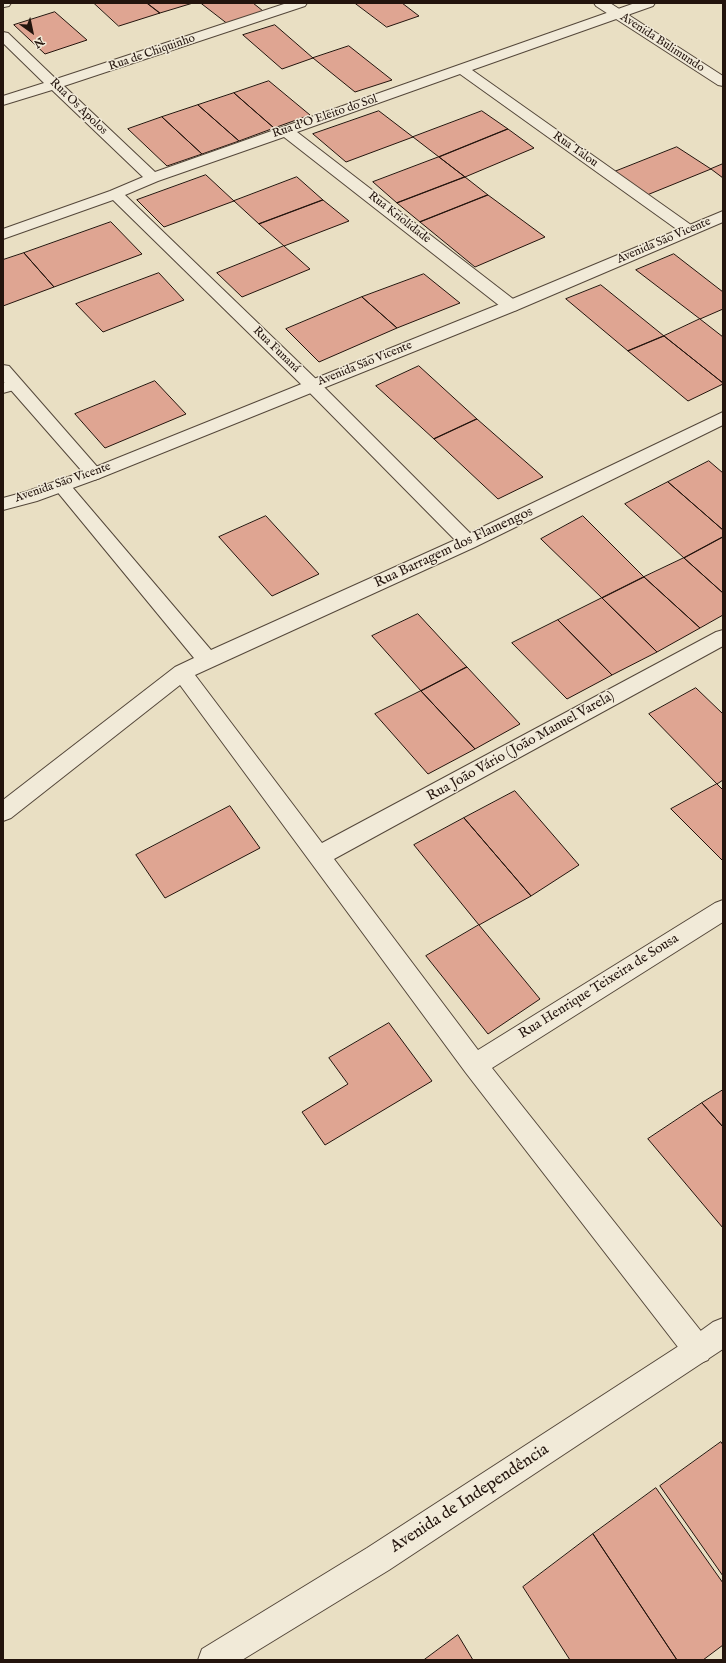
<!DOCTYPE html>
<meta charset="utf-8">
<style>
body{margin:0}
#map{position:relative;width:726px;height:1663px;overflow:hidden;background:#e9dfc3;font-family:"IM FELL English",serif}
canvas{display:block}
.frame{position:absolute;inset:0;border:4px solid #23140d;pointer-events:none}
.north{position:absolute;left:12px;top:12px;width:40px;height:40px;-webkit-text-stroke:3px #f1ead8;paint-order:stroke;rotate:147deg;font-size:11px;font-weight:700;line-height:16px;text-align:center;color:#23140d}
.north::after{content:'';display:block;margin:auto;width:14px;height:18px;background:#23140d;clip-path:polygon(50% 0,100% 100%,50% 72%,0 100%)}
</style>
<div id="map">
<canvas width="726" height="1663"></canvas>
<div class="frame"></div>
<div class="north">N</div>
</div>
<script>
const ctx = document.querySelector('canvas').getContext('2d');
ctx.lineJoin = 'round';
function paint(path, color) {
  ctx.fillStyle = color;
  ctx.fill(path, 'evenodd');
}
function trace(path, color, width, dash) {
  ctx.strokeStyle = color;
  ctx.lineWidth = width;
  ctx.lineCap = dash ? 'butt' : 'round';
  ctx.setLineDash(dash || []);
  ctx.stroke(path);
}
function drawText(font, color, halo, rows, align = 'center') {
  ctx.font = font + ' "IM FELL English",serif';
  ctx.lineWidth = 3;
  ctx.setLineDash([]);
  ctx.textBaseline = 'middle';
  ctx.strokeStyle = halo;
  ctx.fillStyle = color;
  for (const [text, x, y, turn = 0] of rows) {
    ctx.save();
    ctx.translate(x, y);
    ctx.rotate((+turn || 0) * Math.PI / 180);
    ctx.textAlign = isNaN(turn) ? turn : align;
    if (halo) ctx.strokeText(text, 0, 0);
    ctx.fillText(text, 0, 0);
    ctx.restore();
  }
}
const building = new Path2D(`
 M94,3H147L160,13L119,26Z
 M147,3H193L160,13Z
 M201,3H253L263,11L227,23Z
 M355,3H402L419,16L387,27Z
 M55,12L87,40L45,54L14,25Z
 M275,25L313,58L282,69L243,35Z
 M349,46L392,80L355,92L313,58Z
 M269,81L310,115L274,128L234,93Z
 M234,93L274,128L239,141L198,105Z
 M198,105L239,141L202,154L162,117Z
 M379,111L413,137L346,162L313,134Z
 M482,111L508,129L439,157L413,137Z
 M162,117L202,154L167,166L128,129Z
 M508,129L534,148L465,177L439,157Z
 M677,147L711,169L647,195L614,172Z
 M439,157L465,177L397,203L373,182Z
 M723,164V178L711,169Z
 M206,175L234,201L164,227L137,200Z
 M297,177L323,200L259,224L234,201Z
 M465,177L488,195L420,222L397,203Z
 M488,195L545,237L475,267L420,222Z
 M323,200L349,221L284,246L259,224Z
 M111,222L142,254L54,287L24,253Z
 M284,246L310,269L242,297L217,273Z
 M24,253L54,287L3,306V260Z
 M674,254L723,292V309L700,319L636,270Z
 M159,273L184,300L103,332L76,304Z
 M424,274L460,303L397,328L362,297Z
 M601,285L664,336L628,351L566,299Z
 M362,297L397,328L319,362L286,329Z
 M700,319L723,337V383L664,336Z
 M664,336L723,383V384L688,401L628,351Z
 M419,366L477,419L434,439L376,386Z
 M155,381L186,414L105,448L75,414Z
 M477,419L543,477L498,499L434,439Z
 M709,461L723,473V530L668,482Z
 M668,482L723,530V537L684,558L625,504Z
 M266,516L319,574L272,596L219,537Z
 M583,516L644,577L602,598L541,539Z
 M723,537V593L684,558Z
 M684,558L723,593V615L700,628L644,577Z
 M644,577L700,628L657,652L602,598Z
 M602,598L657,652L612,675L558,620Z
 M418,614L467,667L421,691L372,636Z
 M558,620L612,675L567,699L512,643Z
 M467,667L520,724L475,749L421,691Z
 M696,688L723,714V780L717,784L649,714Z
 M421,691L475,749L428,774L375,714Z
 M717,784L723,790V861L671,809Z
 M515,791L579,865L531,896L464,818Z
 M230,806L260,848L165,898L136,855Z
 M464,818L531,896L479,925L414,845Z
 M479,925L540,999L488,1034L426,956Z
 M389,1023L432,1081L325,1145L302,1112L348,1084L329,1058Z
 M723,1090V1127L702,1103Z
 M702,1103L723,1127V1228L648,1139Z
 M721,1442L723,1445V1576L660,1486Z
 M656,1488L723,1583V1645L703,1660H677L593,1534Z
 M593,1534L677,1660H570L523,1587Z
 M458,1635L473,1660H424Z`);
paint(building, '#dfa592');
trace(building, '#23140d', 1);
const service = new Path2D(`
 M16,380L21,382L23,385L21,388L3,393V383Z`);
const minor = new Path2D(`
 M3,3H11L9,6L4,7Z
 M287,3H307L305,6L64,86L155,172L635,3H655L653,6L472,70L694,227L696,230L694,233L688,235L682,233L460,74L297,132L517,302L519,306L517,310L511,311L505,310L284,137L158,181L125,195L318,381L470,533L723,412V425L475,547L195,675L322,843L716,632L723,630V646L334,859L478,1050L715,903L723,900V922L492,1068L708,1340L712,1350L708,1360L698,1364L688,1360L466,1073L180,685L11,818L3,821V800L175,667L194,658L55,489L52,485L55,481L61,479L67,481L211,650L455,540L306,389L113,200L3,239V229L110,191L143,177L52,90L3,105V96L44,83L3,43V32L8,33L56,79Z
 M3,365L9,366L100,470L103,474L100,478L94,480L88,478L3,381Z`);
const tertiary = new Path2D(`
 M594,3H610L723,76V86L718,85L596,6Z
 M723,211V222L517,310L100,478L37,501L3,510V498L25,492L88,470L505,302Z
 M723,1318V1349L389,1570L242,1660H198L202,1649L367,1548L688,1340L713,1322Z`);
trace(service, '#54473a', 2);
trace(minor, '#54473a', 2);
trace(tertiary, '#54473a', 2);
paint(service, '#f1ead8');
paint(minor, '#f1ead8');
paint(tertiary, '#f1ead8');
drawText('12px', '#23140d', '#f1ead8', [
 ["Avenida Bulimundo",662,43,33],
 ["Rua de Chiquinho",152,53,-19],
 ["Rua Os Apolos",78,107,44],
 ["Rua d'O Eleito do Sol",325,117,-19],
 ["Rua Talou",575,150,35],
 ["Rua Kriolidade",399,218,38],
 ["Avenida São Vicente",664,241,-23],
 ["Rua Funaná",276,350,44],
 ["Avenida São Vicente",365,364,-22],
 ["Avenida São Vicente",63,483,-19]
]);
drawText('14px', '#23140d', '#f1ead8', [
 ["Rua Barragem dos Flamengos",454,548,-25],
 ["Rua João Vário (João Manuel Varela)",521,747,-29],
 ["Rua Henrique Teixeira de Sousa",599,987,-32]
]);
drawText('17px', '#23140d', '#f1ead8', [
 ["Avenida de Independência",470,1499,-33]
]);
</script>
